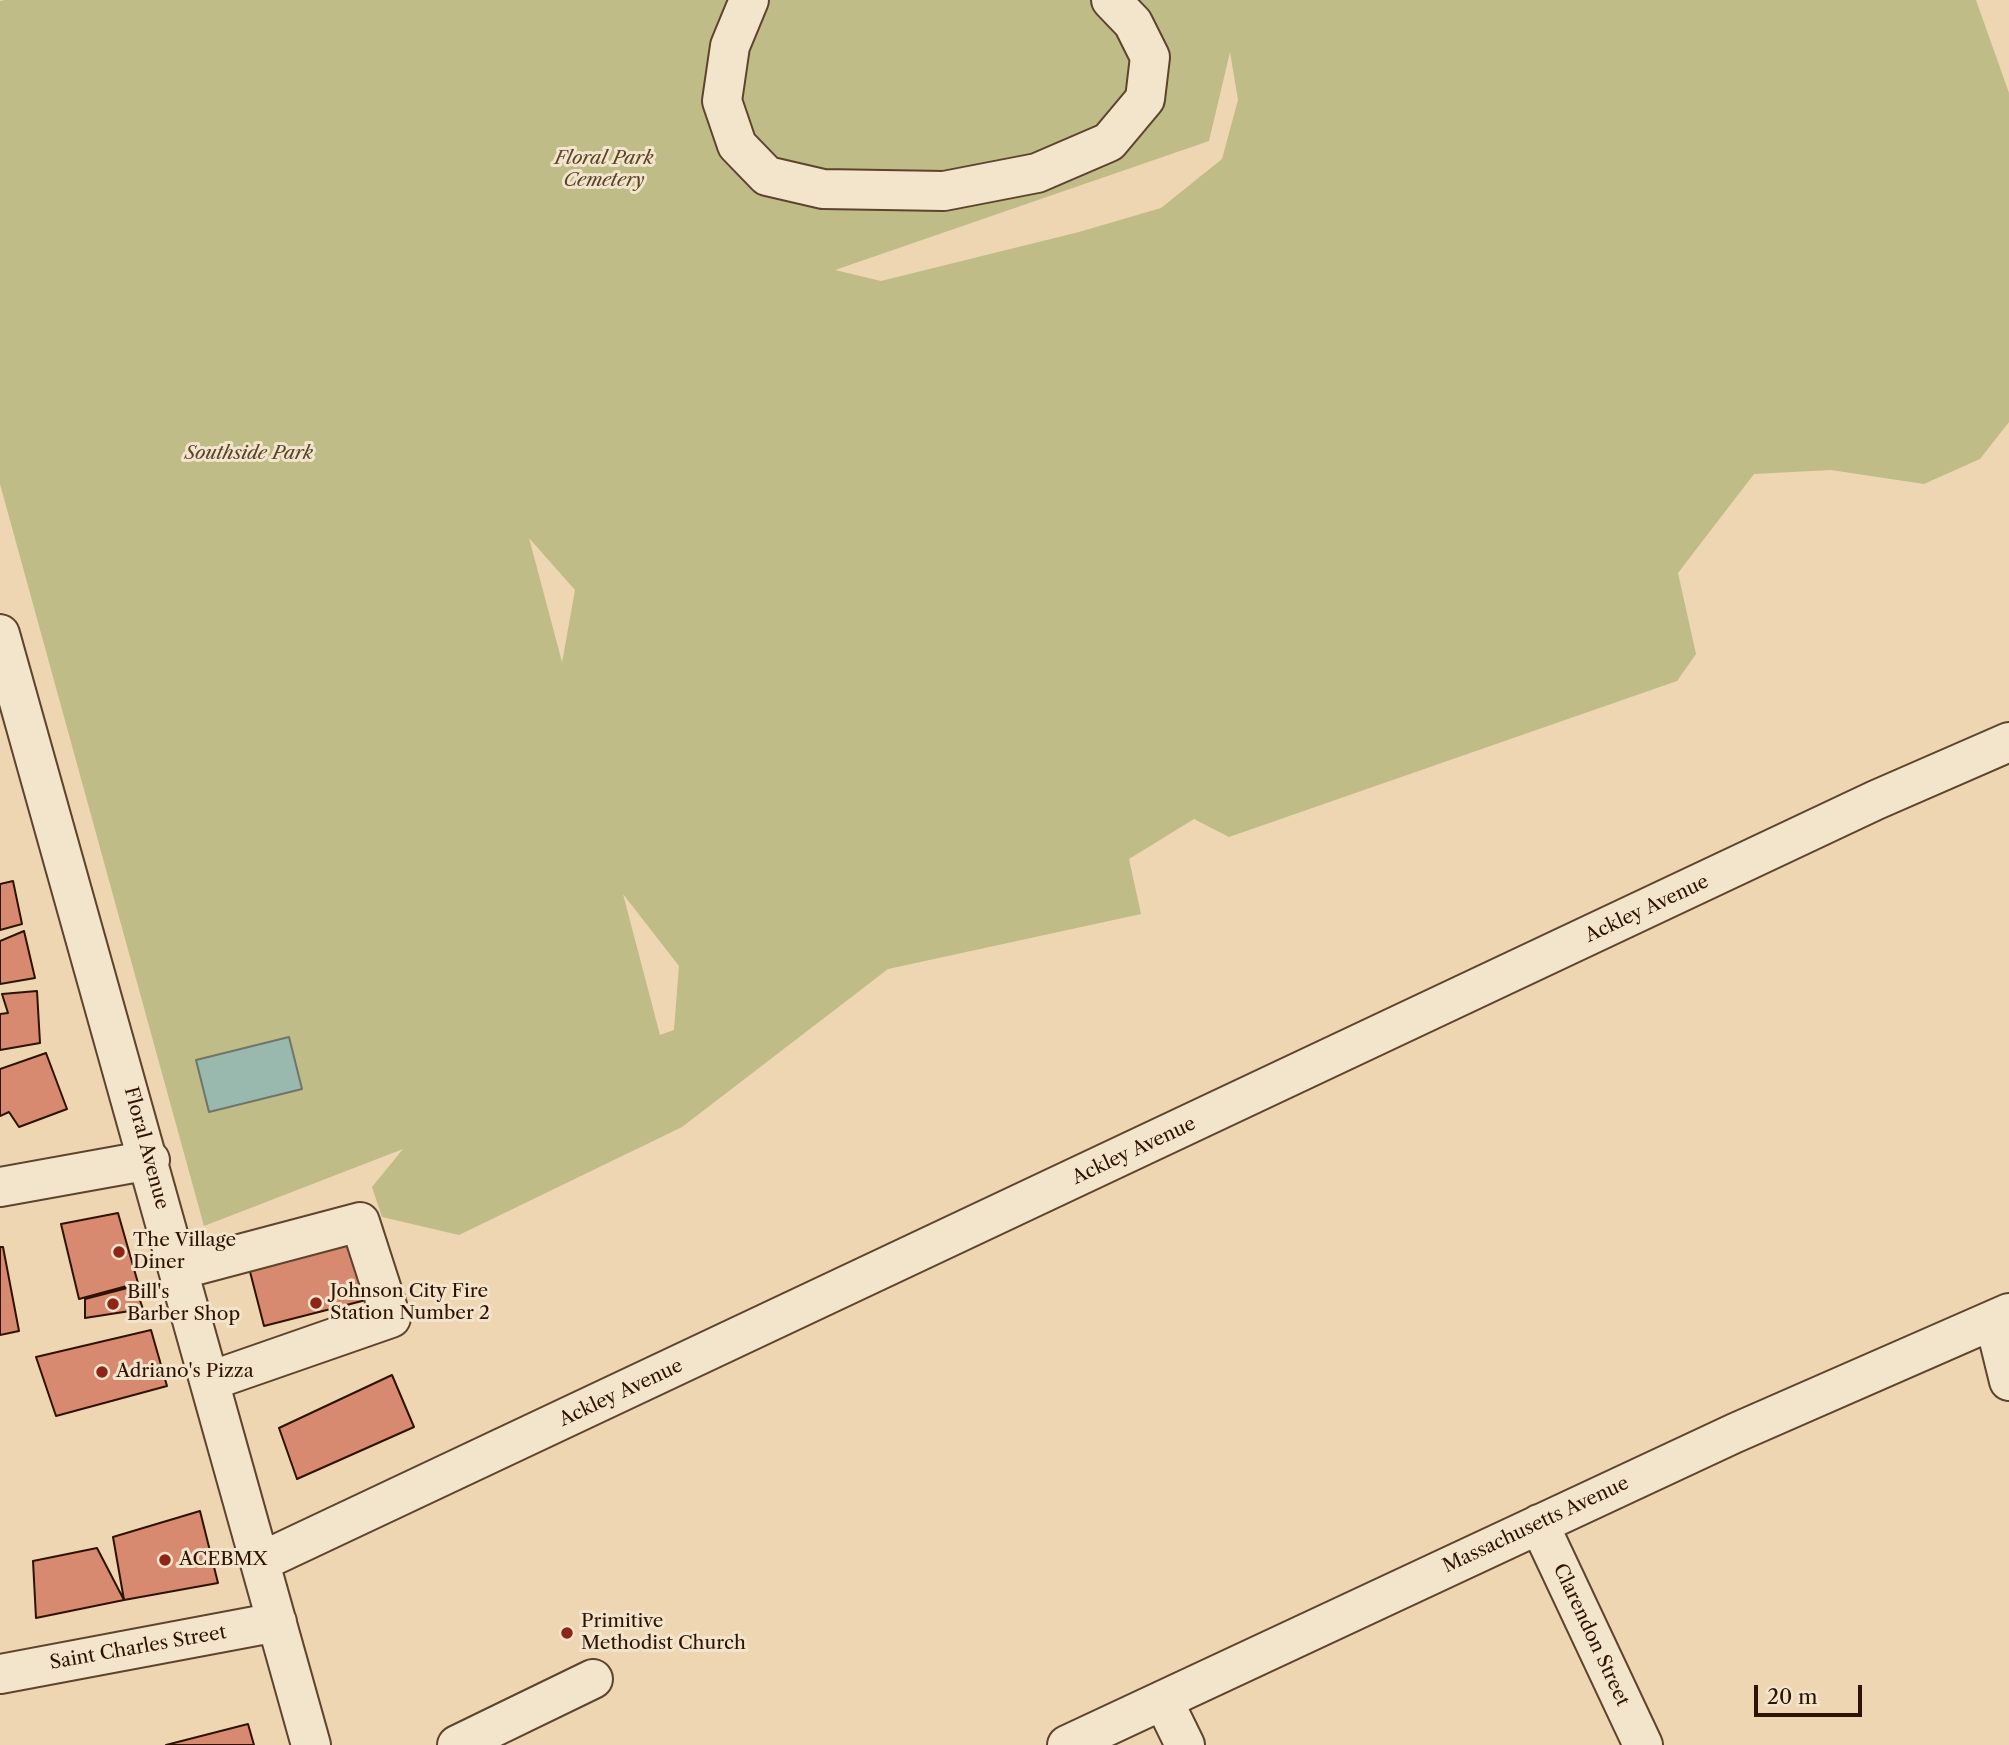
<!DOCTYPE html>
<style>
body{margin:0}
#map{position:relative;width:2009px;height:1745px;overflow:hidden;background:#edd6b1;font-family:"Libre Caslon Text",serif}
canvas{display:block}
.scale{position:absolute;left:1754px;top:1685px;width:108px;height:32px;box-sizing:border-box;border:4px solid #2f1201;border-top:0;padding-left:9px;font-size:21px;line-height:24px;white-space:nowrap;color:#2f1201;-webkit-text-stroke:5px #f3e4cc;paint-order:stroke}
</style>
<div id="map">
<canvas width="2009" height="1745"></canvas>
<div class="scale">20 m</div>
</div>
<script>
const ctx = document.querySelector('canvas').getContext('2d');
ctx.lineJoin = 'round';
function paint(path, color) {
  ctx.fillStyle = color;
  ctx.fill(path, 'evenodd');
}
function trace(path, color, width, dash) {
  ctx.strokeStyle = color;
  ctx.lineWidth = width;
  ctx.lineCap = dash ? 'butt' : 'round';
  ctx.setLineDash(dash || []);
  ctx.stroke(path);
}
function drawText(font, color, halo, rows, align = 'center') {
  ctx.font = font + ' "Libre Caslon Text",serif';
  ctx.lineWidth = 6;
  ctx.setLineDash([]);
  ctx.textBaseline = 'middle';
  ctx.strokeStyle = halo;
  ctx.fillStyle = color;
  for (const [text, x, y, turn = 0] of rows) {
    ctx.save();
    ctx.translate(x, y);
    ctx.rotate((+turn || 0) * Math.PI / 180);
    ctx.textAlign = isNaN(turn) ? turn : align;
    if (halo) ctx.strokeText(text, 0, 0);
    ctx.fillText(text, 0, 0);
    ctx.restore();
  }
}
paint(new Path2D(`
 M5,0H1976L2009,93V422L1980,459L1924,484L1831,470L1754,474L1678,573L1696,654L1677,681L1229,837L1194,819L1129,859L1141,914L888,969L682,1127L459,1235L382,1217L372,1187L403,1149L204,1226L0,484V1ZM1230,52L1238,100L1222,159L1161,208L1079,232L881,281L835,270L1209,141ZM529,538L575,590L562,663V662ZM623,894L679,966L674,1030L660,1035Z`), '#bfbc87');
const water = new Path2D(`
 M289,1037L302,1089L209,1112L196,1060Z`);
paint(water, '#99b9ae');
trace(water, '#6f7669', 2);
const building = new Path2D(`
 M13,881L22,924L0,930V884Z
 M24,931L35,978L0,984V941Z
 M37,991L40,1043L0,1050V1014L8,1013L2,994Z
 M46,1053L67,1109L19,1127L9,1112L0,1116V1069Z
 M118,1213L138,1283L79,1299L61,1224Z
 M350,1238L366,1300L264,1326L248,1264Z
 M0,1247H3L19,1331L0,1335Z
 M135,1286L143,1309L85,1318V1299Z
 M151,1330L167,1386L56,1416L36,1357Z
 M392,1375L414,1427L297,1479L279,1428Z
 M200,1511L218,1583L124,1600L113,1537Z
 M97,1548L124,1600L36,1618L33,1561Z
 M248,1724L254,1745H166Z`);
paint(building, '#d78a6f');
trace(building, '#2f1201', 2);
const minor = new Path2D(`
 M749,0L730,46L722,101L737,145L767,176L823,189L944,191L1037,173L1109,142L1145,99L1150,57L1133,23L1111,0
 M0,634L311,1745
 M0,1187L150,1160
 M179,1270L360,1222L391,1318L210,1381
 M1994,1320L2009,1381
 M1539,1524L1643,1745
 M260,1562L1876,800L2009,742
 M0,1674L277,1622
 M1163,1700L1185,1745
 M457,1745L593,1679
 M1067,1745L1735,1433L2009,1313`);
trace(minor, '#5e432d', 42);
trace(minor, '#f3e4cc', 38);
for (const [x, y, r, color] of [
 [119,1252,7,"#8f2418"],
 [316,1303,7,"#8f2418"],
 [113,1304,7,"#8f2418"],
 [102,1372,7,"#8f2418"],
 [165,1560,7,"#8f2418"],
 [567,1633,7,"#8f2418"]
]) {
  const dot = new Path2D();
  dot.arc(x, y, r, 0, 2 * Math.PI);
  ctx.fillStyle = color;
  ctx.fill(dot);
  trace(dot, '#f3e4cc', 2.5);
}
drawText('italic 19px', '#5a4529', '#f3e4cc', [
 ["Floral Park",604,159],
 ["Cemetery",604,181],
 ["Southside Park",249,454]
]);
drawText('19px', '#2f1201', '#f3e4cc', [
 ["Ackley Avenue",1647,909,-25],
 ["Floral Avenue",146,1148,75],
 ["Ackley Avenue",1134,1151,-25],
 ["Ackley Avenue",621,1393,-25],
 ["Massachusetts Avenue",1536,1525,-25],
 ["Clarendon Street",1591,1635,65],
 ["Saint Charles Street",138,1648,-10]
]);
drawText('19px', '#2f1201', '#f3e4cc', [
 ["The Village",133,1241],
 ["Diner",133,1263],
 ["Johnson City Fire",330,1292],
 ["Station Number 2",330,1314],
 ["Bill's",127,1293],
 ["Barber Shop",127,1315],
 ["Adriano's Pizza",116,1372],
 ["ACEBMX",179,1560],
 ["Primitive",581,1622],
 ["Methodist Church",581,1644]
], 'left');
</script>
